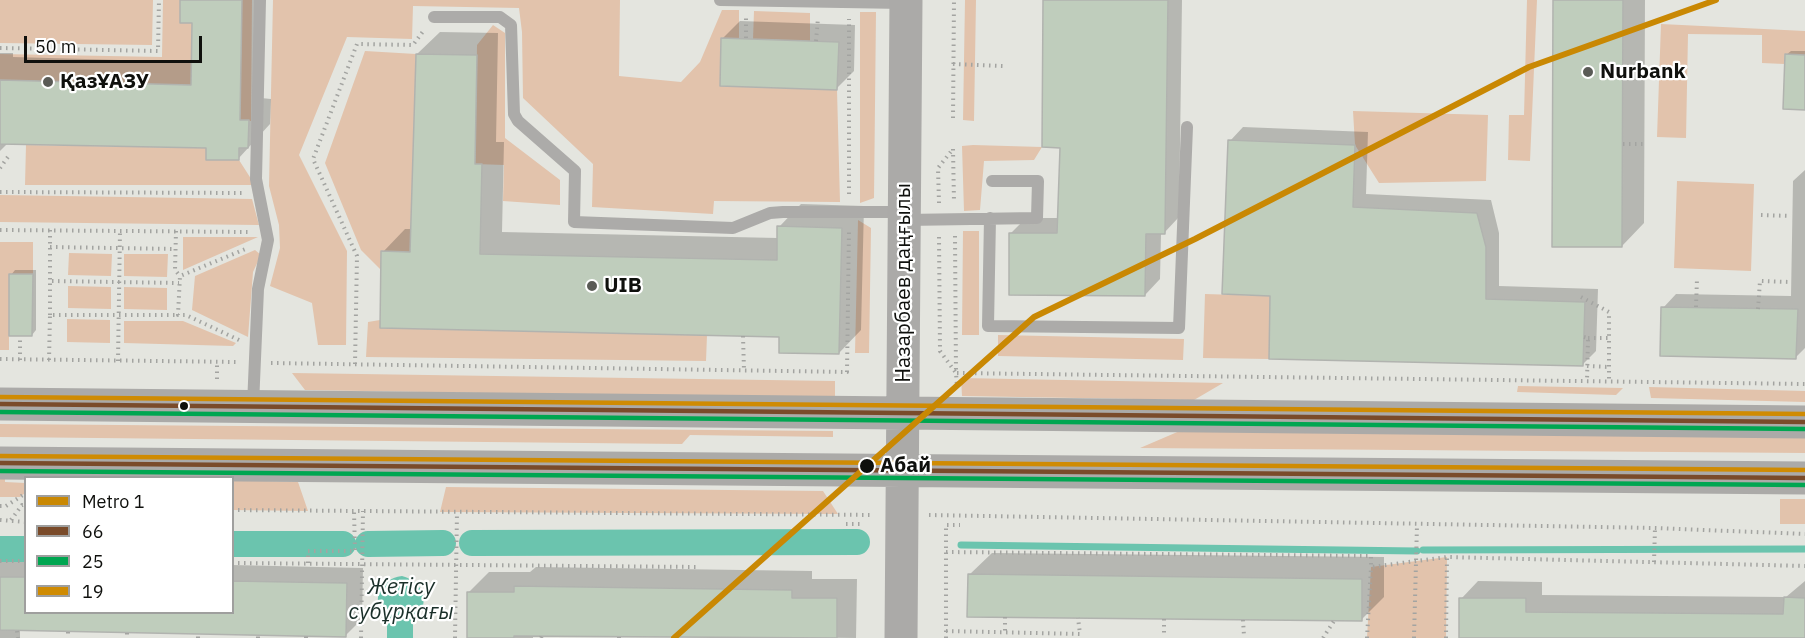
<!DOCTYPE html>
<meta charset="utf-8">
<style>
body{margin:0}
#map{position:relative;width:1805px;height:638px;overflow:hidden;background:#e4e5df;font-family:"IBM Plex Sans",sans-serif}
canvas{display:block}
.legend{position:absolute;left:24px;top:476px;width:210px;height:138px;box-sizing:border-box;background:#fff;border:2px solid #9f9f9e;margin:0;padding:8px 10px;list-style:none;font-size:18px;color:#0f100d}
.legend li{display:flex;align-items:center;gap:12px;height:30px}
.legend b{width:30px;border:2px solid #9f9f9e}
.scale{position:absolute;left:24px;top:36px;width:178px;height:27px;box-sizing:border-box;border:3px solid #0f100d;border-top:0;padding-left:8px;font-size:18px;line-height:21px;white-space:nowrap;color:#0f100d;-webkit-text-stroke:4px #fff;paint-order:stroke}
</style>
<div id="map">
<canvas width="1805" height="638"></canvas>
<ul class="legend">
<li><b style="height:8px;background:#c98803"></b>Metro 1</li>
<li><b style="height:8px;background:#7a4b2a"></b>66</li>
<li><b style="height:8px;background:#00a651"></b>25</li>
<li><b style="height:8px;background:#cf8b03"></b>19</li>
</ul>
<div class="scale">50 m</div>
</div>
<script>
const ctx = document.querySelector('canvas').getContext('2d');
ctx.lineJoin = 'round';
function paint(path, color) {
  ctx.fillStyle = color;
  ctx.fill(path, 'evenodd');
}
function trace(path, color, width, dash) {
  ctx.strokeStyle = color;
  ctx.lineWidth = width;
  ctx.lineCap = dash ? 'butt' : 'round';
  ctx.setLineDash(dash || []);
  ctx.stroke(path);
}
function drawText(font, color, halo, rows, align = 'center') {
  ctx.font = font + ' "IBM Plex Sans",sans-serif';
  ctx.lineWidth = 4.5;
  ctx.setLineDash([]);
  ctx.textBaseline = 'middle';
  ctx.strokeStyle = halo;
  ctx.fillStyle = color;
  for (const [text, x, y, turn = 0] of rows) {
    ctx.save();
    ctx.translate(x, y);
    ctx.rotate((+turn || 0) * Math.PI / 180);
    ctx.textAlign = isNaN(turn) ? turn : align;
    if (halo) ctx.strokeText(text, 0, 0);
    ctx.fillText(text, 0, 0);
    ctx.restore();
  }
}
paint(new Path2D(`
 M0,0H153L152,45L0,43Z
 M163,0H180V23H192L191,85L0,80V54L162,57Z
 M242,0H252L251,121L240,120Z
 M273,0H620L619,76L681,82L700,62L722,10H739V38H721L720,86L837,90L840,202L714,201L713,214L592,207L593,164L523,98L522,32L519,8L413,6L412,39L347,37L299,155L347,251L346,345H318L312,303L270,286L280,248L279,225L269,186Z
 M965,0H976L974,121L963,120Z
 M1527,0H1537L1530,161L1508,160L1509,115H1524Z
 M754,11L810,13V41L753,39Z
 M860,12H876L874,198L860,203Z
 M1661,24L1805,31V55L1785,54L1784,64L1762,63V35L1688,34L1686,138L1657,137Z
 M493,25L505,33V138L560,180V205L503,201L504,165L475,164L477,45Z
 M365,51L416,54L410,252L381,270L361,250L325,163Z
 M1353,111L1488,115L1486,181L1379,183L1355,145Z
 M26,145L206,148V160H239L255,185H25Z
 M962,146L973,145L1042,147L1034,160L984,161L980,210L964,211Z
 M1677,181L1754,184L1751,271L1674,268Z
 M0,195L252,199L259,225L0,222Z
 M858,220L871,228L869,353H855Z
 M963,231H979V335H962Z
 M183,237H258L183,270Z
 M0,242H33V274H9V350H0Z
 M255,250L261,255L253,272L248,337L192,310L195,276Z
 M69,253L112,254L111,276L68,275Z
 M124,254H168L167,277L124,276Z
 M68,286L111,287V309L68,308Z
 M124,287L167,288V310L124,309Z
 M1205,294L1270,296L1269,359L1203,358Z
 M67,319L110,320V343L67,342Z
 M380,320V328L707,335L706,361L366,357L368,322Z
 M124,321H183L236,343L233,346L124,343Z
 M998,335L1184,339L1183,360L998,356Z
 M292,373L835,381V399L305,390Z
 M961,378L1223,383L1194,400L962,396Z
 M1518,386L1623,388L1616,395L1517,392Z
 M1649,387L1805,391V402L1651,398Z
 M0,424L833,431V437L690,435L682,444L0,437Z
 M1182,430L1805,436V453L1140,448Z
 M0,478H5V482L25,483V493L20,497H0Z
 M233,480L298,482L308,511L233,510Z
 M446,487L823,491L838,514L440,512Z
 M1780,499H1805V524H1780Z
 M1447,557L1446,638H1367L1371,567Z`), '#e2c3ac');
paint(new Path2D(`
 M402,576C424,581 432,606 413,620V638H387V619C370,602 378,579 402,576Z`), '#6bc4ae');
paint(new Path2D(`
 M182,0H263L261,98L271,99L270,124L238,159L208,146L8,143L0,151V53H13V57L193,62L194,22Z
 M1044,0H1182L1179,217L1164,233H1161L1160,279L1145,295L1011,233L1026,218H1059L1062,147Z
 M1554,0H1645L1644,223L1622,246Z
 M740,21L855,25L854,71L837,88L723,38Z
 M440,32L498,33L496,142H504L502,232L778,238L779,227L801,204L864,206L861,330L839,353L781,335L383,252L405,229H412L417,54Z
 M1791,51H1805V109L1786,55Z
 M1243,127L1368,132L1366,194L1491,200L1499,233V286L1598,289L1596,351L1583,364L1271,295L1230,141Z
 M1805,170V348L1796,357L1663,308L1676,294L1791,296L1793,181Z
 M15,270H36V330L32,335L11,275Z
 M992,553L1384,557V597L1361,620L969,575Z
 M0,561H26V612H232V565L363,568L362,619L346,635L20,629V638H0Z
 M536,567L812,571V579H857L856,638L533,634V638H468L469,592L489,572H530Z
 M1478,581L1542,582V595L1786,597L1805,581V638H1461V599Z`), '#0003');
trace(new Path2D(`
 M961,545L1417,551
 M1423,550L1805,549`), '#6bc4ae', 7);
trace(new Path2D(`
 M472,543L857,542
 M232,544H343
 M368,544L443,543
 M0,549H26`), '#6bc4ae', 26);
const building = new Path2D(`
 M180,0H242L240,120H249L248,148H239V160H206V148L0,144V80L191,85L192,23H180Z
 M1043,0H1168L1165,234H1146L1145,296L1009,295V233H1057L1060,148L1042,147Z
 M1553,0H1623L1622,247H1552Z
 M721,38L839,42L837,90L720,86Z
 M416,54L477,55L475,164H482L480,254L777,260V226L842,228L839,354L779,353V337L380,328L381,251L410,252Z
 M1785,54L1805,55V110L1783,109Z
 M1228,140L1355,145L1353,207L1477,213L1486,247V299L1585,302L1583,366L1269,359L1270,296L1222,294Z
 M9,274H33L32,336H9Z
 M1661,307L1798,309L1796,359L1660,356Z
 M968,574L1362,579V621L967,617Z
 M0,577H26V612H232V581L347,583L346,637L0,630Z
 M514,586L792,590V598H837V638L514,636V638H467V592H514Z
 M1784,597L1805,598V638H1459V598H1526V612L1783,614Z`);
paint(building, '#bfcdbc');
trace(building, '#b1b3af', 1.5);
trace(new Path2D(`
 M746,38V18
 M816,41L818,18
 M0,48L158,51L159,0
 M953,64L1004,66
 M953,118L954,0
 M1623,144H1646
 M953,149L954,202
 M0,168L10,154
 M0,192L242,193
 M849,194V19
 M939,203L938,168L953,149
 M1761,215L1791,216
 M0,230L249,232
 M50,230V281
 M176,231L175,270L180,276
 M955,236L956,373L1805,384
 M939,237L940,351L956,373L957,386
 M50,247L176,249
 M1581,297L1609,312V338
 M1696,307L1697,279
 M1758,309L1760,281L1790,282
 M50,315V281L179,283
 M743,336L744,370
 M1584,337L1588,338L1587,381
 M1588,338H1609V382
 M239,340L186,315H178L180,276L248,248
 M0,359L237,362
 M20,360V336
 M49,360L50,315H178
 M118,361L120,231
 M271,363L847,372L849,229
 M355,364L357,256L313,159L357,44L413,45L424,30
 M1587,366L1609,367
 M217,379V362
 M0,506H6L26,493
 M232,510L874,515
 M929,515L1655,528L1805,534
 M0,520L26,522
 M11,520L22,505H26
 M846,524H861
 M946,552L1371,556V567L1447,557L1805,566
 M0,561H26
 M1654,562L1655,528
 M232,563L699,567
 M308,563V551H355L354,511
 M1005,617V633
 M1164,619V635
 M1243,620L1244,636
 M17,631L18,638
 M946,631L1080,634L1078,618
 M68,632V638
 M127,633V638
 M619,637V638
 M198,638V634
 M258,638V635
 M306,638V636
 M361,638L363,511
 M455,638L457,512
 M541,638L542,636
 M946,638V525H960
 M1323,638L1334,621
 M1367,638L1371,567
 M1414,638L1417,525
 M1446,638L1447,557`), '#a3a4a1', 4, [1.5, 4.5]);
trace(new Path2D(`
 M720,0L904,3
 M434,17H500L511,25L514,114L518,121L575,171L574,222L733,228L770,213L783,212H903
 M990,218L988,326L1179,328L1187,127
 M905,220L1037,218L1038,181H992
 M253,405L258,289L268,240L256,179L260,0`), '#acaba9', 12);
trace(new Path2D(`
 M0,404L1805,422
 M0,463L1805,478
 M901,638L906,0`), '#abaaa8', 33);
trace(new Path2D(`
 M0,404L1805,422
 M0,463L1805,478`), '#7a4b2a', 4.5);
trace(new Path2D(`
 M0,412L1805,429
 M0,471L1805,485`), '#00a651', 4.5);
trace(new Path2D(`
 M0,397L1805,414
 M0,456L1805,470`), '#cf8b03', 4.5);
trace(new Path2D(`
 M674,638L1034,317L1195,239L1529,67L1716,0`), '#c98803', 6);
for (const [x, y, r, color] of [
 [1588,72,6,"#5a5b56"],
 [48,82,6,"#5a5b56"],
 [592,286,6,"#5a5b56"],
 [184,406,5,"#0f100d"],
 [867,466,8,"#0f100d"]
]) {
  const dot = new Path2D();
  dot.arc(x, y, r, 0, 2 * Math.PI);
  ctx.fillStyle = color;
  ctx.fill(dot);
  trace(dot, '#fff', 2);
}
drawText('bold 21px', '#0f100d', '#fff', [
 ["Nurbank",1600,72],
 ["ҚазҰАЗУ",60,82],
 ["UIB",604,286]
], 'left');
drawText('21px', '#0f100d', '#fff', [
 ["Назарбаев даңғылы",904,283,-90]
]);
drawText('bold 21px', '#0f100d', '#fff', [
 ["Абай",880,466]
], 'left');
drawText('italic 22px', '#1a2f29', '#fff', [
 ["Жетісу",401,588],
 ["субұрқағы",401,613]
]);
</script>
